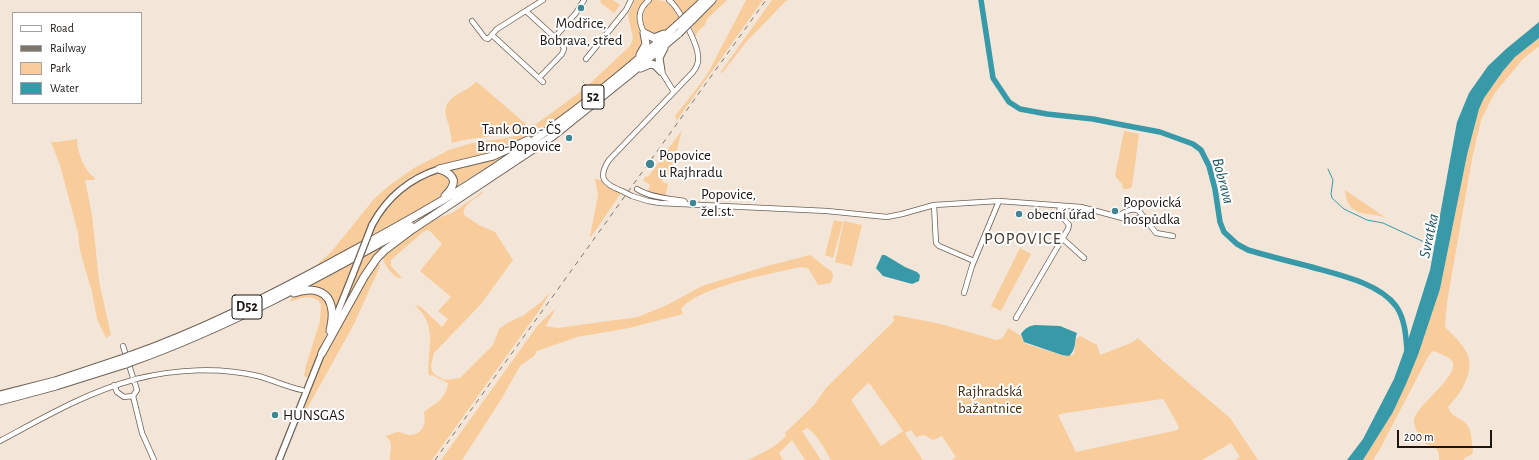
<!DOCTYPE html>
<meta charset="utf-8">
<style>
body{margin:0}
#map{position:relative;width:1539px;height:460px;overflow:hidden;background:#f3e6d9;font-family:"Alegreya Sans",sans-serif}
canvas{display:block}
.legend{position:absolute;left:12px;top:12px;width:130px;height:92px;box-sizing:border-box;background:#fff;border:1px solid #a4a2a0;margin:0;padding:5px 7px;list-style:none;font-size:12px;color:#1b1612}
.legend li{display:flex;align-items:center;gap:8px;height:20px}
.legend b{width:20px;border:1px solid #a4a2a0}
.scale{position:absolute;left:1397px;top:430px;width:95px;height:18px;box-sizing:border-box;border:2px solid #1b1612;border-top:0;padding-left:5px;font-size:12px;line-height:14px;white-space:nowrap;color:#1b1612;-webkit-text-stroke:3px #fff;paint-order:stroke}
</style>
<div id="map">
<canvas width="1539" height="460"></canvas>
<ul class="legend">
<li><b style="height:5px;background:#fff"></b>Road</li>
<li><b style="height:5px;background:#7d746c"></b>Railway</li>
<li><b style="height:11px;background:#f8cc9b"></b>Park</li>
<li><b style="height:11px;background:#3899a9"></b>Water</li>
</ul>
<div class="scale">200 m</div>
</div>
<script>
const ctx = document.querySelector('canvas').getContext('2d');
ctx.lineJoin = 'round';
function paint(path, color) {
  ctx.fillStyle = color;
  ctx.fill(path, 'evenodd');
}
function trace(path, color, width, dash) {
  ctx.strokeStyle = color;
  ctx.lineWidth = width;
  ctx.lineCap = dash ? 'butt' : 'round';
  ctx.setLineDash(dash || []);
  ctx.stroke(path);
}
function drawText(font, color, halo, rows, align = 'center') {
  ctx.font = font + ' "Alegreya Sans",sans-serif';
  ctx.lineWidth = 4;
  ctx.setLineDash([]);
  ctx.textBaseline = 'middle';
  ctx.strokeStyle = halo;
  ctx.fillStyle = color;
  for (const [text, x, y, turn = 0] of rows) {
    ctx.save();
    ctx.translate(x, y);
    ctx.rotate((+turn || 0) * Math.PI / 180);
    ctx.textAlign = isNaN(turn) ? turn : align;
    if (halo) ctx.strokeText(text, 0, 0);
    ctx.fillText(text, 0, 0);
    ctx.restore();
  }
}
paint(new Path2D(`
 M601,0H613L620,5L614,13L600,2Z
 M634,0H645L639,9L645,41L638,55C598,87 552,131 504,150C474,162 440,162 411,177C391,189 379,207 368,227C366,231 366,237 363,241C360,246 318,266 310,271L332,251L374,199L390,185L414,168L449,150L472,143L507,138L524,133L584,89L630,46L633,38L628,15Z
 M652,0C669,0 671,4 680,17L661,34L655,36L646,31L643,23L644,7Z
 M671,0H698L682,15Z
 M717,0H727L707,19L705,25L698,31L695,37L692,26Z
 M746,0H763L677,120L675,116L701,83L709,71Z
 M772,0H788L785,2L747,41L723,72L720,73Z
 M1539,38V46L1522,60L1494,94L1481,120L1472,159L1447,302L1445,327C1460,343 1476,354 1467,378C1464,384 1462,390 1458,395C1455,399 1451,403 1448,407C1453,420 1463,417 1468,426C1472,433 1472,445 1473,452L1471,455L1464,458V460H1439C1439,457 1439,453 1438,451C1435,446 1429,446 1425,443C1420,438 1414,428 1414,421C1415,405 1461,376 1452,361C1449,356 1438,353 1433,351L1429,355L1380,449L1373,460H1363L1393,412L1418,355L1440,289L1467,155L1479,109L1484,98L1503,71L1515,57Z
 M477,82L527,125L513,133L463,140L452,143C451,115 431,107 467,89C471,87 473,83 477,82Z
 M682,130L670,177L662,175L661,178L663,179L662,182L668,184L665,197L647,193L650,185L643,180L646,176L648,177Z
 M1124,131L1139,134L1132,187L1128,189H1123L1122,184L1115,176Z
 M77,139C77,151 84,171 95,178L94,180H85L92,215L99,281L111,335L106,338L97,319L92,292L80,251L78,233L60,165L51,142H58Z
 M505,153L507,154L454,188L444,169Z
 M435,173H444L451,181L445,194L370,237C384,205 401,185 435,173Z
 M595,179L601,180L608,187L621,193L591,237L590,236L598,195Z
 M1345,190L1385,217C1364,212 1347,217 1345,190Z
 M482,192L483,193C475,199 462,204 464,215L479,225L495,232L513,260L481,304L434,353L431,365L432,371L435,375L445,380L460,378L493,345L499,329L507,323L524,315L541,302L551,291L541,308L432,460H390C389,449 395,446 386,436C390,435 395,432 398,432C402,432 406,435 410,435C424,434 426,423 424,412C436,403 446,399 448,383L432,375L430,376L428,373C429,367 428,362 429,357C431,336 432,321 415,305L421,307L442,327L448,319L438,311L451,297L420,271L442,244L431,232L427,230L422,233L391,260V266L402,278C394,279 382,264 383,255L427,222L452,213Z
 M834,220L843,222L833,258L825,255Z
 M844,221L862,225L852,266L835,262Z
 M395,238L339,315L363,255Z
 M1020,248L1031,254L1001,311L991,306Z
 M810,255L832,272L833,275L831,283L818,285L808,268L800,267C771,274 699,286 681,309L683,314L629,328L577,337L537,351L534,356L520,366L502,398L462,460H441L538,325L556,308L546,326L557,328L638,317L669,304L702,286L767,266Z
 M355,260L334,314L332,303L304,286Z
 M377,263L380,265L378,271L354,324L304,414L300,413C317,372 334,329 357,291C363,281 371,272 377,263Z
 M306,291L325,297L331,315L327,332L309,378L304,376L305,369L320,321L321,304C314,293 300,298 290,302L292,295Z
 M895,315L941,324L996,340C1003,340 1005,334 1008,328L1021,336L1024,342L1026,344L1062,355H1074L1076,339L1080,336L1097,345L1100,355L1131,343L1138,338L1164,362L1230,418L1258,460H1235L1240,457L1231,443L1202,460H952L956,457L942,436L933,440L924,435L916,437L911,430L905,433L923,460H831C825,450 817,433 807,428L802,431L821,460H805L792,440L779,453L783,460H748C762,453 776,447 786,436L785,433L814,405L826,388L894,321L893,317ZM868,383L870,384L903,431L881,446L852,401V399ZM1162,399L1164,400L1179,427L1178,430L1076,452L1058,415L1065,413Z`), '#f8cc9b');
paint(new Path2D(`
 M1539,22V38L1515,57L1503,71L1484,98L1479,109L1467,155L1440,289L1418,355L1406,384L1393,412L1363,460H1347L1363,439L1394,379L1408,340L1430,270L1457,122L1469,93L1488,66L1506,49Z
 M882,255H885L905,267L917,272L920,275L919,281L912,284L883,276L876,268Z
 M1035,325L1060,326L1077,333C1074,341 1077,349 1069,356L1062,355L1024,342L1021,334C1025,328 1029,326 1035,325Z`), '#3899a9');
trace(new Path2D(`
 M1328,169L1333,180L1331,194L1332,198L1344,209L1367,220L1383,223L1435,247`), '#3899a9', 1);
trace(new Path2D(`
 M981,0L993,78L1009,102L1020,109L1047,114L1093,119L1123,125L1160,132L1193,144L1201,150L1209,166L1215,189L1220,222L1224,232L1237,244L1248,250C1268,256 1288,261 1308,266C1335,274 1378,282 1396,306C1405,319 1406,336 1407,351`), '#3899a9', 5.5);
const minor = new Path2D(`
 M526,11L562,44L564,49L562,54L539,78
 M472,21L485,38L488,39L497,29L543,0
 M644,33C638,20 637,10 649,0
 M492,35L543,82
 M555,37L576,13L584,0
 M586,59L626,10L631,0
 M661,71L674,92
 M637,189C648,197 671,199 684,201L686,204
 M622,191C604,184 597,178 609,160L693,72C696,68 699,63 698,57C698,44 679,8 669,0
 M632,196L648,201L660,203L827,211L887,217L902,214L934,205L999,201L1081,207L1130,220L1142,217L1145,219
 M934,205L936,243L939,246L974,261
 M1118,216C1125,212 1132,207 1139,211L1156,233L1173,236
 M1063,239L1084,258
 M964,293L972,266L999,201
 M1016,318L1068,229L1069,225L1061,215L1059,206
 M136,379C175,369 219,367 258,376C273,380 287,387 302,390
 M114,385L117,392L124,397L133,396L137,390L123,346
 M133,396L142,433L154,460
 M0,441C43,418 85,393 133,380`);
const major = new Path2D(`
 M372,225C387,197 408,179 439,169
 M333,324L353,274
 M279,460L323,350`);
const highway = new Path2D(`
 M689,14L704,0
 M692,20L712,0
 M644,33L654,38L664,34
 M640,55L646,44L644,33
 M641,68L650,64L655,65L661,71
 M661,71L659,58L664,48
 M439,169L493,156L528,140
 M439,169C456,175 458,183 445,196
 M294,293C311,287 330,289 332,311C333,318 331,325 330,331
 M322,353L364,277L377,258L385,250L413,229L553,136L629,75L679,33
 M129,356C201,331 267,297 334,261C378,237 423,213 466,186C540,139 610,86 676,26
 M131,362C229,327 320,277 411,226
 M0,395L55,381L124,358
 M0,401L56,386L126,364`);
trace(minor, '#6c6256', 6);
trace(major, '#6c6256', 8);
trace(highway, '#6c6256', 9);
trace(minor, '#fff', 4.5);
trace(major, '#fff', 5.5);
trace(highway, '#fff', 7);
trace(new Path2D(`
 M435,460L766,0`), '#7d746c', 1, [5, 5]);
const minorBridge = new Path2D(`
 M622,191L632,196
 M133,380L136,379`);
const majorBridge = new Path2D(`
 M353,274L372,225`);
const highwayBridge = new Path2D(`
 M676,26L689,14
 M679,33L692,20
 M124,358L129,356
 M126,364L131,362`);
trace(minorBridge, '#6c6256', 6, []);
trace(majorBridge, '#6c6256', 8, []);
trace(highwayBridge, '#6c6256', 9, []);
trace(minorBridge, '#fff', 4.5);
trace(majorBridge, '#fff', 5.5);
trace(highwayBridge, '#fff', 7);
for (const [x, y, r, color] of [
 [581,8,4,"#418793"],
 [569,138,4,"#418793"],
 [650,164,5,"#418793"],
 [693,203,4,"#418793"],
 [1115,211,4,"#418793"],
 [1019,214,4,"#418793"],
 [275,415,4,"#418793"]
]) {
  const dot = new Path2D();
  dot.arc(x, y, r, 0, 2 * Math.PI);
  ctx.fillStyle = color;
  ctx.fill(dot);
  trace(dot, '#fff', 1.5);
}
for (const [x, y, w] of [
 [593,97,22],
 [247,307,30]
]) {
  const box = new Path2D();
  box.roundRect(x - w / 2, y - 12, w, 24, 3);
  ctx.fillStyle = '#fff';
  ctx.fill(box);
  trace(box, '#1b1612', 1);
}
drawText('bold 14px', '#1b1612', null, [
 ["52",593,97],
 ["D52",247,307]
]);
drawText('15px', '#1b1612', '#fff', [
 ["Modřice,",581,23,"center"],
 ["Bobrava, střed",581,40,"center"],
 ["Tank Ono - ČS",561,129,"right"],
 ["Brno-Popovice",561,146,"right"],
 ["Popovice",659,155],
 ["u Rajhradu",659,172],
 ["Popovice,",701,194],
 ["žel.st.",701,211],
 ["Popovická",1123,202],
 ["hospůdka",1123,219],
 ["obecní úřad",1027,214],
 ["HUNSGAS",283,415]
], 'left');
drawText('15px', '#442c0c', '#fff', [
 ["Rajhradská",990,391],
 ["bažantnice",990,408]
]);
drawText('italic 16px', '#1e545d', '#fff', [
 ["Bobrava",1223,181,75],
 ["Svratka",1429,236,-78]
]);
ctx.letterSpacing = '1px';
drawText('17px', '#453b31', '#fff', [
 ["POPOVICE",1023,239]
]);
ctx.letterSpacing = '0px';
</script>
